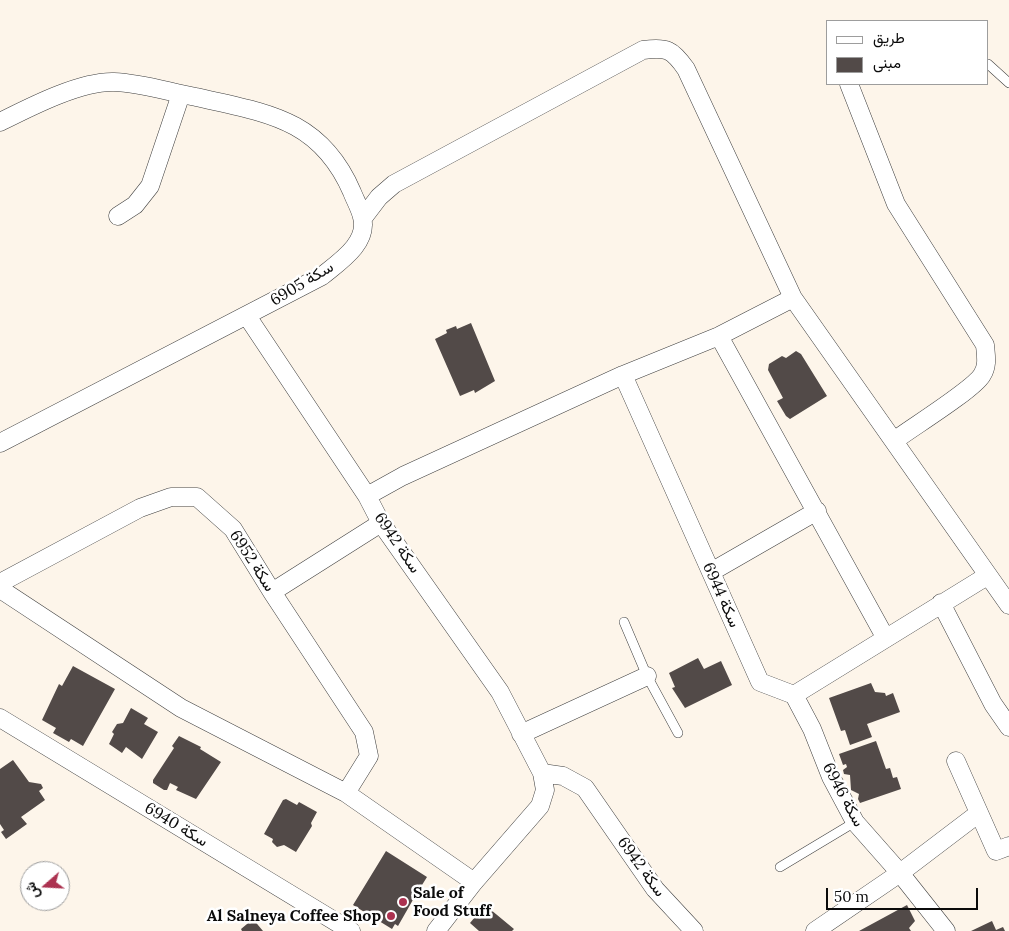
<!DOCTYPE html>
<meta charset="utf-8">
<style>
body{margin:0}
#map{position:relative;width:1009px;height:931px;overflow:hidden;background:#fdf5ea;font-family:Lora,Vazirmatn,serif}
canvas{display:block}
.legend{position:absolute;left:826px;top:20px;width:162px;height:65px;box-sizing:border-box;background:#fff;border:1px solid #9d9d9d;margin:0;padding:6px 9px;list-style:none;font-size:15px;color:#0b0b0b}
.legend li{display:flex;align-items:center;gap:10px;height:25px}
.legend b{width:25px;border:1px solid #9d9d9d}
.north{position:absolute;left:20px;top:861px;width:50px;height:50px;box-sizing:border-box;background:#fff;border:1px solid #9d9d9d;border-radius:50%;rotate:251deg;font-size:14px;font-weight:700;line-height:20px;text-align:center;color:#0b0b0b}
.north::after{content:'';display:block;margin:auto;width:18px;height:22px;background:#ac3250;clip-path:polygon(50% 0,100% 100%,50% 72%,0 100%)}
.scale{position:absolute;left:826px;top:888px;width:152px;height:22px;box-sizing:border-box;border:2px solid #0b0b0b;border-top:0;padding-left:6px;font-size:15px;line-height:18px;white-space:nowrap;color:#0b0b0b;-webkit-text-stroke:4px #fff;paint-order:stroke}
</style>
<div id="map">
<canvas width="1009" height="931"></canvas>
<ul class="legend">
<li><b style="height:6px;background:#fff"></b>طريق</li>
<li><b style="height:14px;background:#524a48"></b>مبنى</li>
</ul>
<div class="north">ش</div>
<div class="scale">50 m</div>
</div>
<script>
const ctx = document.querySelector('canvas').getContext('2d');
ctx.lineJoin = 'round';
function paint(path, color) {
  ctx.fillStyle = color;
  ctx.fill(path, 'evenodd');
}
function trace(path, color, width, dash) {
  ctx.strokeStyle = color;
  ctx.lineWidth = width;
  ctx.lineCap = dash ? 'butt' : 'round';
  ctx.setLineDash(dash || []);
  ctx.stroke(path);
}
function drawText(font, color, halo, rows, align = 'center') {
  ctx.font = font + ' Lora,Vazirmatn,serif';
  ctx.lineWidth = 5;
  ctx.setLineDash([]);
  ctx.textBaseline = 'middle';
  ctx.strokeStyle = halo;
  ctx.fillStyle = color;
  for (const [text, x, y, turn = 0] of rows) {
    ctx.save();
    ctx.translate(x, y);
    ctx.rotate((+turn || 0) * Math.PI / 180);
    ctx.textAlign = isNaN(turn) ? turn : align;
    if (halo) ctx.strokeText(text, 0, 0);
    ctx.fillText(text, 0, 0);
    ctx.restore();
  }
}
paint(new Path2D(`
 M471,323L495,381L475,393L474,390L460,396L435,339L447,333L446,330L456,326L457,329Z
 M796,351L801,354L827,396L790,419L786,416L777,401L783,398L768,370L769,364L782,356L786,358Z
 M698,658L704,669L721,661L732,685L685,708L672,688L675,687L669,673Z
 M73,666L115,689L83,746L71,739L69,742L53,733L56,728L42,720L59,684L62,686Z
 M871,683L875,692L885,693L886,696L893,693L900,712L867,724L872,737L850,745L845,730L841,731L829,698Z
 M131,708L148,718L144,724L158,732L142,759L126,747L122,753L109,744L114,734L112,732L117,724L123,723Z
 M179,736L201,747L200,749L221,762L196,799L176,790L178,787L170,783L167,790H164L153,783V780L174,748L172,746Z
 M876,741L886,769L890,768L893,778L897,777L901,789L860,803L858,799L859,794L851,790L850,775L844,774L843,770L847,767L846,764L843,765L839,754Z
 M13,760L29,782L41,784L43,788L39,791L45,800L21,817L27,824L6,839L1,832L4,830L0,824V769Z
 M286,799L297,805L299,802L317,812L311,823L312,826L296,852L284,845L277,847L272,842L273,839L264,834L283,800Z
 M386,851L427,877L417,893L414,891L411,896L414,898L398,926L395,924L392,929L353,905Z
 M485,905L514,929L512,931H479L470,923Z
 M907,905L915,921L909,928L911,931H859Z
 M253,919L263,931H242L241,929Z
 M992,921L996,930L1003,927L1005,931H971Z`), '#524a48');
const lane = new Path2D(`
 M988,64L1009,83
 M624,622L647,676L678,733
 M780,867L855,822`);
const street = new Path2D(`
 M849,84L896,204L985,345C986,356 988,366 982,375C973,390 911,428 894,441
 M0,122C30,107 80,81 114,82C141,83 169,92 196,97C266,113 320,118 352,192C355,200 360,208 362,217C369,243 339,262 322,276L0,443
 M118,216L135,205L150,186L181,94
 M363,218L379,197L394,184L643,50C667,47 672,49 686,69L793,298L1009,605
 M247,316L367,496L381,523L500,692L542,773L545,790L540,806L474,882L436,931
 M719,336L885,637
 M623,375L760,682L794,695
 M367,496L403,476L623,375L719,336L793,298
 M711,572L817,511
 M0,583L140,508L171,497H197L233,529L272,592L364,732L369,756L346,793
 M0,589L181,708L346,793L474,882
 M272,592L381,523
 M941,603L993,704L1009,727
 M794,695L812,729L831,777L855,822L900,873L946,931
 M794,695L987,576
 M0,718L351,931
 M521,734L647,676
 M956,761L996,851L1009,846
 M542,773L563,776L585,788L655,889L694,931
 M815,931L900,873L979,813`);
trace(lane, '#3e3e3e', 10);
trace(street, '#3e3e3e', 19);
trace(lane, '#fff', 9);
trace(street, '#fff', 18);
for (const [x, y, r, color] of [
 [403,902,5,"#ac3250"],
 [391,916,5,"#ac3250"]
]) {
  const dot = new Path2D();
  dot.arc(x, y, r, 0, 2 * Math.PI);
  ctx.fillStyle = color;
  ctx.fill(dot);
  trace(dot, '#fff', 2);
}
drawText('16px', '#0b0b0b', '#fff', [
 ["سكة 6905",302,284,-31],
 ["سكة 6942",397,543,56],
 ["سكة 6952",252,561,57],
 ["سكة 6944",721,595,66],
 ["سكة 6946",843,795,62],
 ["سكة 6940",176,825,31],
 ["سكة 6942",641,867,54]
]);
drawText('bold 16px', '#0b0b0b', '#fff', [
 ["Sale of",413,893],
 ["Food Stuff",413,911],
 ["Al Salneya Coffee Shop",381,916,"right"]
], 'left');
</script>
